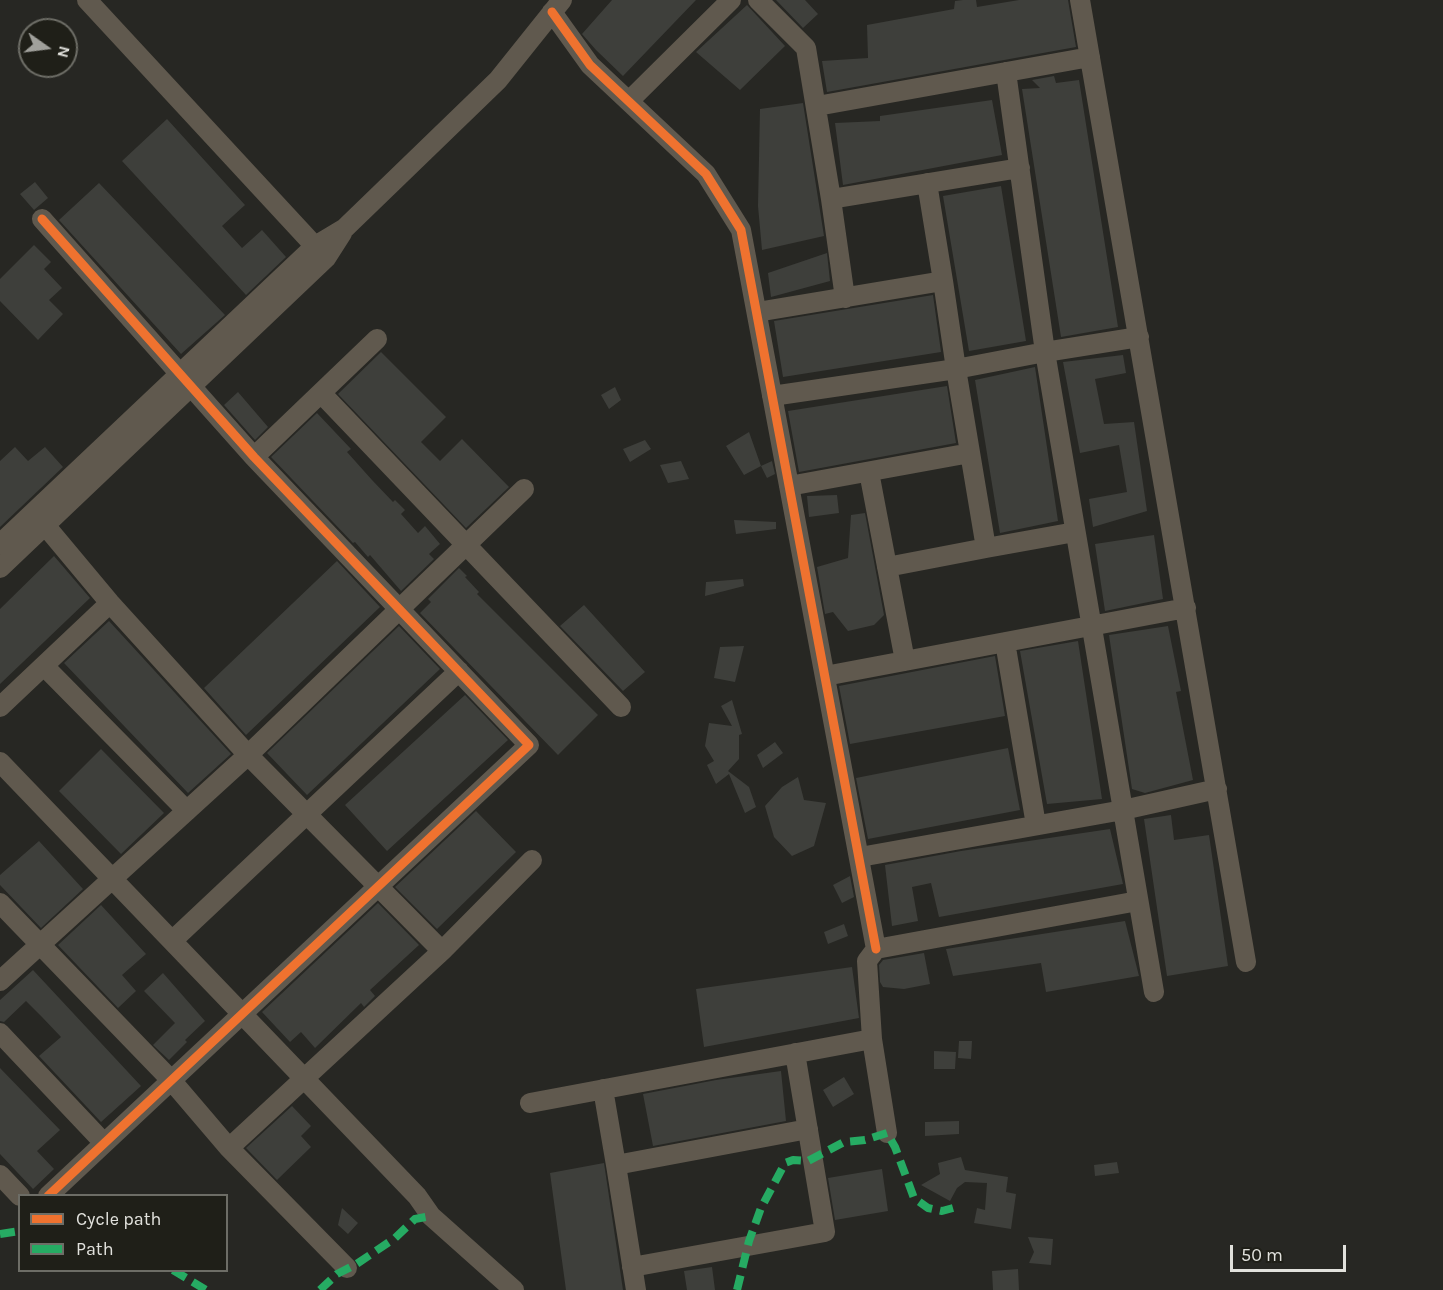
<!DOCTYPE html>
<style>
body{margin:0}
#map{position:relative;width:1443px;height:1290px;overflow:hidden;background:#272723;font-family:Karla,sans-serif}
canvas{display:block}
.legend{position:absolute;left:18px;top:1194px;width:210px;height:78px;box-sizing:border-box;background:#1f1f18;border:2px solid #6d6d66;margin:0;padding:8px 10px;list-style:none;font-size:18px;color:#e1e1dc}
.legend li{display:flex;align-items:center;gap:12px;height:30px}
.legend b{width:30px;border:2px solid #6d6d66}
.north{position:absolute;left:18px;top:18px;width:60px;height:60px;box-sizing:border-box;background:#1f1f18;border:2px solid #6d6d66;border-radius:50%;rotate:104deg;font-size:16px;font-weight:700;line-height:24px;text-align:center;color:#e1e1dc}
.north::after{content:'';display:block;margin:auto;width:21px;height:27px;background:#a0a09b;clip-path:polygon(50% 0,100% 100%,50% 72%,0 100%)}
.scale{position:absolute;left:1230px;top:1245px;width:116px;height:27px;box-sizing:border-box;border:3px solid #e1e1dc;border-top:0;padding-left:8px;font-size:18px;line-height:21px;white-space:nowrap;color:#e1e1dc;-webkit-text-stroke:4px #1f1f18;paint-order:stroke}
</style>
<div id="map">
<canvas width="1443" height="1290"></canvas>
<ul class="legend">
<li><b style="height:8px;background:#ef722f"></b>Cycle path</li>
<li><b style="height:8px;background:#26ab63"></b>Path</li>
</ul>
<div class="north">N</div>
<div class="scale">50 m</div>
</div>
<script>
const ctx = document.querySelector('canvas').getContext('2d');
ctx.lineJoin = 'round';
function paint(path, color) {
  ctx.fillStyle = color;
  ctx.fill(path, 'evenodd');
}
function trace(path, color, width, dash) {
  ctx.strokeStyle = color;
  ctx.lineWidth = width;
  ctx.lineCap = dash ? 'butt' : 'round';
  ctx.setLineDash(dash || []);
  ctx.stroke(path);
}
paint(new Path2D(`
 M612,0H696L623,76L596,50L582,34Z
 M776,0H805L818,14L803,28Z
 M963,0H976L977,7L1019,0H1068L1076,47L827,92L822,61L868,58L867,25L954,9L955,1Z
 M747,5L785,46L740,90L696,52Z
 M1054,76L1056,83L1079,80L1118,327L1061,337L1022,89L1040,88L1032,80Z
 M992,100L1002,155L843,185L835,123L880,121V116Z
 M803,103L824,236L762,250L758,206L760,109Z
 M167,119L245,205L222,226L242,248L262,230L286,257L246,295L122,161Z
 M35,182L48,198L34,210L20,194Z
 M99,183L225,315L181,354L59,220Z
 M1001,186L1026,341L969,351L943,196Z
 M34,245L51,262L44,269L62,288L49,300L63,314L38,340L0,301V279Z
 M827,253L830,281L771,297L768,273Z
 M933,295L941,352L783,377L774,321Z
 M381,352L446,417L421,442L440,461L462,439L509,487L466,528L338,394Z
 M1123,355L1126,373L1095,379L1104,424L1134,422L1147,511L1093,527L1089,499L1127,492L1119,445L1080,453L1063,362Z
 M1035,367L1058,521L1000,533L975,380Z
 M947,386L956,443L799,472L788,411Z
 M615,387L621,400L609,409L601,395Z
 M238,392L268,427L255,440L224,405Z
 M317,413L351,449L347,452L372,480L393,502L395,500L405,510L401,514L418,533L425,526L440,544L429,554L434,559L401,591L370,555L368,557L355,542L353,543L271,457Z
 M749,432L761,466L744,475L726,446Z
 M645,440L651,449L630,462L623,449Z
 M15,447L28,461L45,447L63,467L0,527V461Z
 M681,461L689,479L668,483L660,465Z
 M772,461L775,474L767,478L761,466Z
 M837,495L839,513L809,517L807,496Z
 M865,513L884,615L874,625L848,631L833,612L825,614L817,567L848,558L851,515Z
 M734,520L776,522V529L736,534Z
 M1154,535L1163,599L1105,611L1095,544Z
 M54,556L90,598L0,684V609Z
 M337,561L380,607L246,735L204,688Z
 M459,568L467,576L465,577L479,592L477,594L598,715L558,755L420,613L431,602L428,599Z
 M743,579L744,586L705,596L706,582Z
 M584,605L645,672L623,691L560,626Z
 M109,621L231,754L188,793L64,663Z
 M399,626L440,669L307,795L267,753Z
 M1168,626L1181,691L1176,692L1193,780L1145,793L1132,789L1109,635Z
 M1078,641L1102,799L1047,804L1020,651Z
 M744,646L735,682L714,678L720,647Z
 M995,656L1005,716L850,744L839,686Z
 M465,695L508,740L387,851L345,805Z
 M732,700L742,734L739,735V759L728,771L749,787L756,807L745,813L729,774L716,784L707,765L714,761L705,746L709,723L732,726L721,706Z
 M775,742L783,753L763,768L757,755Z
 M1008,748L1020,810L868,839L856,778Z
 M101,749L164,813L121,854L59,791Z
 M798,777L804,800L826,803L814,846L792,856L774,837L765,806L782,787Z
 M476,811L516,852L437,929L395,887Z
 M1171,815L1174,840L1209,835L1228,966L1167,976L1144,819Z
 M1110,829L1123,884L939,917L931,883L912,887L918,921L892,926L885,865L961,851Z
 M39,841L83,889L41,928L0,885V875Z
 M850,876L854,897L842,903L833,885Z
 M378,903L419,945L370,990L375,996L364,1007L361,1003L315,1048L301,1032L290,1042L262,1012Z
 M101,905L146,954L122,975L136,991L118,1008L58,945Z
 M1125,921L1139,976L1046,992L1041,963L953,976L946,949Z
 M844,924L848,936L828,944L824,932Z
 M924,953L930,984L904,989L883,987L880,982L879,965L883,960Z
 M852,967L859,1018L704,1047L696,989Z
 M33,970L141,1086L101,1122L39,1056L61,1037L42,1017L26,1001L4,1022L0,1021V1000Z
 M163,973L205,1021L185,1040L187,1042L169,1060L153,1045L175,1023L144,991Z
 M959,1041H972L971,1059L958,1058Z
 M934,1051L956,1052L955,1069H934Z
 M0,1068L60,1130L37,1151L54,1169L33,1189L0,1154Z
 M781,1071L786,1121L653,1146L643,1094L716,1080Z
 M844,1077L854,1094L833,1107L823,1090Z
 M292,1106L311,1126L301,1136L311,1147L277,1180L246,1148Z
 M959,1121V1134L925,1136V1122Z
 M961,1157L965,1170L1008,1177L1006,1192L1016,1194L1011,1229L974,1223L977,1208L985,1210L987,1183L965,1182L957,1188L950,1201L921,1185L940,1174L938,1163Z
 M1117,1162L1119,1173L1095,1176L1094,1165Z
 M604,1163L623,1290H566L550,1173Z
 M882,1169L888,1211L835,1220L828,1178Z
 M342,1208L358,1223L348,1234L338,1225Z
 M1028,1237L1053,1239L1051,1265L1029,1263L1034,1252Z
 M712,1267L715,1290H687L684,1271Z
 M1018,1269L1019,1290H993L992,1271Z`), '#3e3f3b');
trace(new Path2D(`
 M87,0L324,256
 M758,0L806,48L831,199
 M1080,0L1246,962
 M552,12L590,65L706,174L741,230L876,949
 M1006,72L1045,352L956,369L986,548L1075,532
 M629,101L731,0
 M817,106L1090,57
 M927,183L943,281
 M42,219L254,457L529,745L48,1196
 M845,298L831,199L1020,168
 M757,312L943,281L956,369L772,396
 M1139,337L1045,352L1154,992
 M321,393L621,707
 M254,457L377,339
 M869,472L905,661
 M789,486L970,453
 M0,544L315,246L345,228L498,80L562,0
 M887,567L986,548
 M0,568L326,258L342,233
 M1005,642L1036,825
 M44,666L187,811
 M825,676L1186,608
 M0,707L110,603
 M0,762L417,1196L431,1216L514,1290
 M860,857L1123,810L1217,789
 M0,903L171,1080L229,1148L347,1268
 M172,941L459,671
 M442,951L248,755L524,489
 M0,981L248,755L110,603L34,512
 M0,1033L104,1143
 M603,1089L616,1165L808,1129
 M530,1103L872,1039
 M887,1133L872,1039L867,961L876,949L1138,901
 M229,1148L442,951L532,860
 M616,1165L636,1290
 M0,1175L20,1196
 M632,1267L825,1232L795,1053`), '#60594e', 20);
trace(new Path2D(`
 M0,1234L20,1231
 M173,1270L206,1290
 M320,1290L337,1274L355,1265L395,1238L415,1219L431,1216
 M737,1290L749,1241L761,1208L785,1163L793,1160L808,1161L844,1142L865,1140L887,1133L895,1147L914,1198L928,1208L942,1211L953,1208`), '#26ab63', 8, [15, 8]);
trace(new Path2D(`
 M552,12L590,65L706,174L741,230L876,949
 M42,219L254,457L529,745L48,1196`), '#ef722f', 9);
</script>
